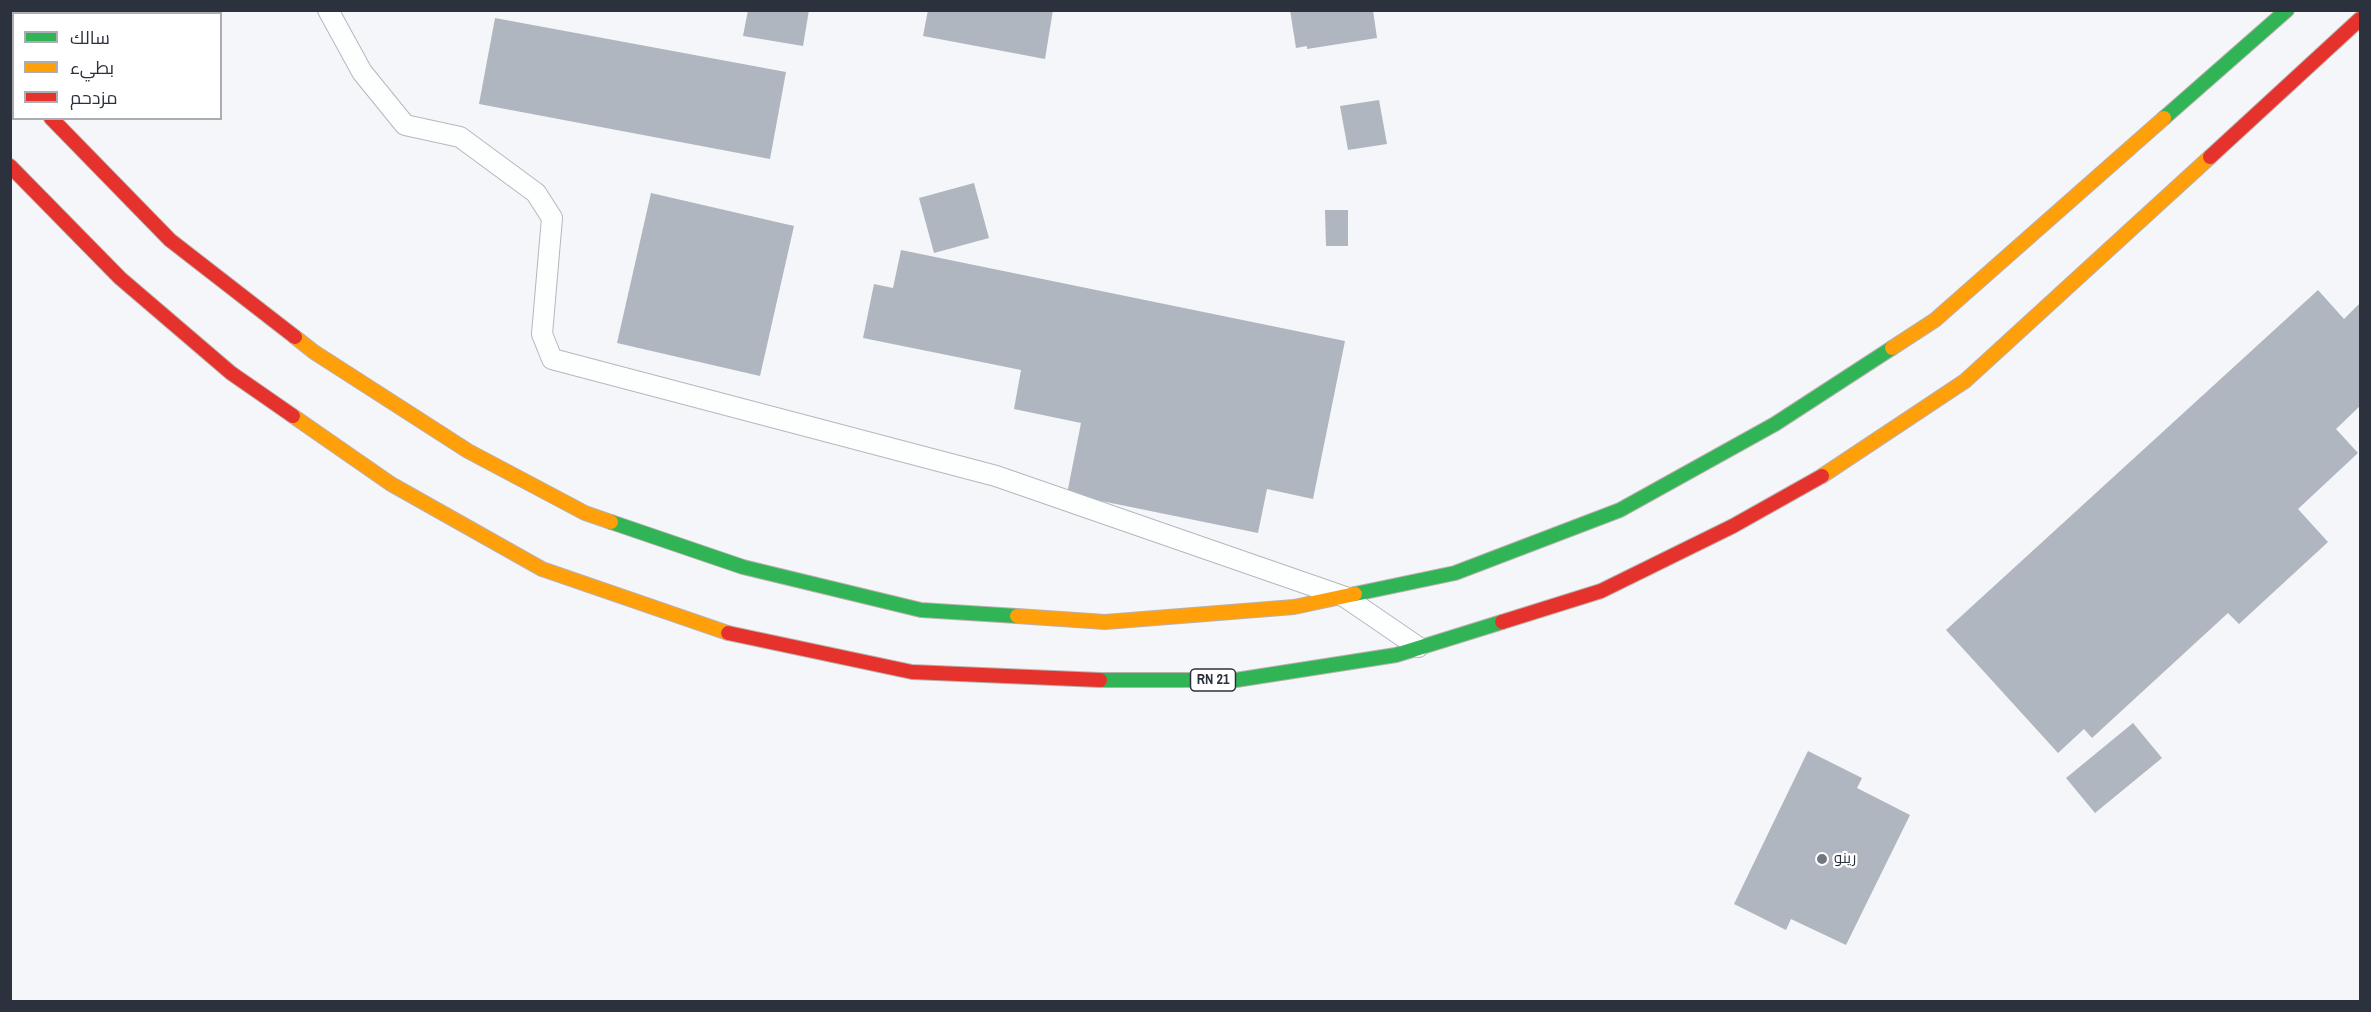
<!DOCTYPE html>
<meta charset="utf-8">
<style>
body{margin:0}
#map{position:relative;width:2371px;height:1012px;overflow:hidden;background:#f4f6f9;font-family:"Archivo Narrow",Cairo,sans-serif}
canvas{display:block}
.frame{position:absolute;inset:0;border:12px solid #2b323d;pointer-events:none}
.legend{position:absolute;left:12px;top:12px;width:210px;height:108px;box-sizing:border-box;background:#fff;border:2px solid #aaadb1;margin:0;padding:8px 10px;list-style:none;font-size:18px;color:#2b323d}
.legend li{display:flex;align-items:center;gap:12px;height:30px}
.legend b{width:30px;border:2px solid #aaadb1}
</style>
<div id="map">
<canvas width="2371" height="1012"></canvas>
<div class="frame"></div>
<ul class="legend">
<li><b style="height:8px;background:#30b455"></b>سالك</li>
<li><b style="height:8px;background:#ff9f0a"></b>بطيء</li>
<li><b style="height:8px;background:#e5322d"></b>مزدحم</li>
</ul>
</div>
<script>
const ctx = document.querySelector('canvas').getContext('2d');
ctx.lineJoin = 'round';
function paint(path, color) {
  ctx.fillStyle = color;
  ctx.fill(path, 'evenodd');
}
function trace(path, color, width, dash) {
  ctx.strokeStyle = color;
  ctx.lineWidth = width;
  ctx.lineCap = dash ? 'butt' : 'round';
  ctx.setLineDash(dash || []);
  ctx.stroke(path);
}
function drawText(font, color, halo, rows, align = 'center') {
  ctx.font = font + ' "Archivo Narrow",Cairo,sans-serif';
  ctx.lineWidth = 4.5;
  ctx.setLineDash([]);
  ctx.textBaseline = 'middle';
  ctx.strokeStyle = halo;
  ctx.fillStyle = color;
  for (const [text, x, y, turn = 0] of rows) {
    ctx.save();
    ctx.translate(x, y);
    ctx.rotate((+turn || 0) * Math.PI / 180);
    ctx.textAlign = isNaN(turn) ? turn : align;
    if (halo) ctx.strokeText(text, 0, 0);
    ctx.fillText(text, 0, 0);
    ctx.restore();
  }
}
paint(new Path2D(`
 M748,10H809L803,46L743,36Z
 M928,10H1053L1045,59L923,36Z
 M1290,10H1373L1377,38L1307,49V46L1296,48Z
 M495,18L786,72L770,159L479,104Z
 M1379,100L1387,144L1348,150L1340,106Z
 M974,183L989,238L934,253L919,198Z
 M651,193L794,226L760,376L617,343Z
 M1325,210H1348V246H1326Z
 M901,250L1345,341L1313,499L1267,489L1258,533L1067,494L1081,423L1014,409L1021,370L863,338L874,284L893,288Z
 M2318,290L2344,319L2360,303V406L2336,429L2358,453L2298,509L2328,542L2239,624L2228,613L2092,738L2084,729L2058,753L1946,630Z
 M2133,723L2162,758L2095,813L2066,778Z
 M1808,751L1862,778L1857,788L1910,815L1846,945L1791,919L1786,930L1734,904Z`), '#b0b6bf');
const lane = new Path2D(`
 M328,10L362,72L405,125L460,137L536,193L552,218L542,334L552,359L996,476L1345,597L1418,647`);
const fast = new Path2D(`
 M2164,118L2287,10
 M611,522L743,567L921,610L1017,616
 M1355,594L1455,573L1620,510L1775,424L1892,348
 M1100,680H1236L1396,655L1502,622`);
const slow = new Path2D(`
 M295,337L314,352L468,451L585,513L611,522
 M1892,348L1935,320L2164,118
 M293,416L391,484L542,569L728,633
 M1822,476L1965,381L2210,157
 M1017,616L1105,622L1294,607L1355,594`);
const jam = new Path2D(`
 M10,77L14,80
 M51,118L170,240L295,337
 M2210,157L2360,19
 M10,166L120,278L231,373L293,416
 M1502,622L1601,591L1733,526L1822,476
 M728,633L912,672L1100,680`);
trace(lane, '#b4b8be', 22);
trace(fast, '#bab0ae', 16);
trace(slow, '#bab0ae', 16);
trace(jam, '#bab0ae', 16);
trace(lane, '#fdfefe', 20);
trace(fast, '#30b455', 14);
trace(slow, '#ff9f0a', 14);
trace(jam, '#e5322d', 14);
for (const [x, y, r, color] of [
 [1822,859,6,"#71777f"]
]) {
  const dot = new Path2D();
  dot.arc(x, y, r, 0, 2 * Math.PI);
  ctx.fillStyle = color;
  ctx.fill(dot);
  trace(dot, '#fff', 2);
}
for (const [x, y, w] of [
 [1213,680,45]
]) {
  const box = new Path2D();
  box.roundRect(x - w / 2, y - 11, w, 22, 4.5);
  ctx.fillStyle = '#fff';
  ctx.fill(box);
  trace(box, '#2b323d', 1.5);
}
drawText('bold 14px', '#2b323d', null, [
 ["RN 21",1213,680]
]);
drawText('15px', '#2b323d', '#fff', [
 ["رينو",1834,859]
], 'left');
</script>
